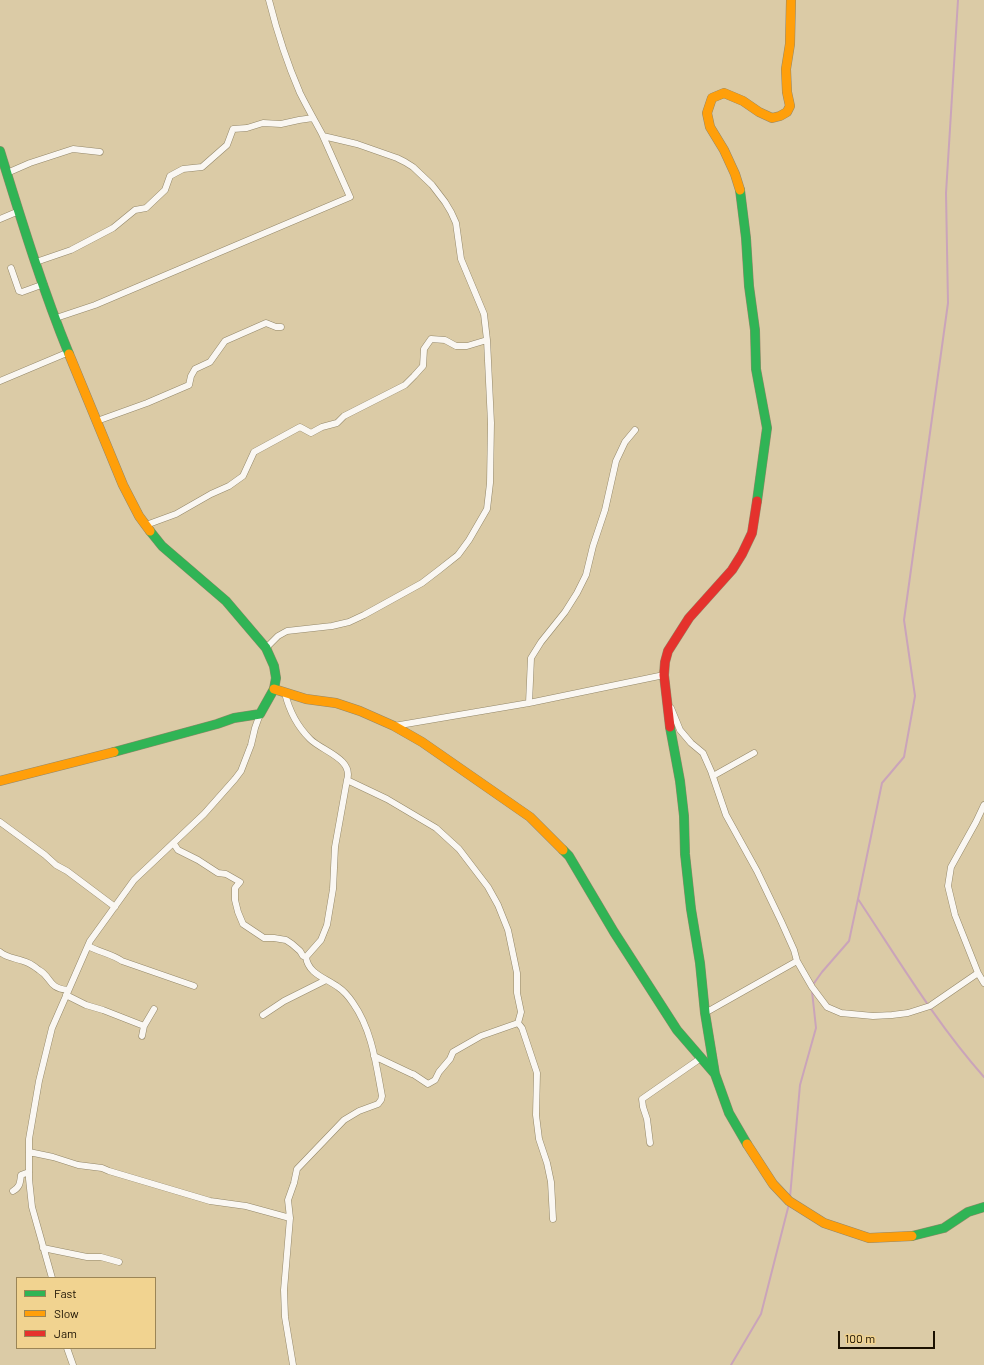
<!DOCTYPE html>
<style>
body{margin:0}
#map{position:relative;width:984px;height:1365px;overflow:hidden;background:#dbcba6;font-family:Barlow,sans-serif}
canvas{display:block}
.legend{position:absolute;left:16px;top:1277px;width:140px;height:72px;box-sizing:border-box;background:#f1d390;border:1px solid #9b8556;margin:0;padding:5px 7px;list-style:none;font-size:12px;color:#1a1000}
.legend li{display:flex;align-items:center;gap:8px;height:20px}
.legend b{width:20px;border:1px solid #9b8556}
.scale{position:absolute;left:838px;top:1331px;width:97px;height:18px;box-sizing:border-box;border:2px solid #1a1000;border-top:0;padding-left:5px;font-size:12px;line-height:14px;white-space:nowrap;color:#1a1000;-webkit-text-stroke:3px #f1d390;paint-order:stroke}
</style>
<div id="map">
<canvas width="984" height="1365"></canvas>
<ul class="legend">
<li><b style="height:5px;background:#30b455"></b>Fast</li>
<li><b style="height:5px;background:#ff9f0a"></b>Slow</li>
<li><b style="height:5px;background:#e5322d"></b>Jam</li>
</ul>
<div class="scale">100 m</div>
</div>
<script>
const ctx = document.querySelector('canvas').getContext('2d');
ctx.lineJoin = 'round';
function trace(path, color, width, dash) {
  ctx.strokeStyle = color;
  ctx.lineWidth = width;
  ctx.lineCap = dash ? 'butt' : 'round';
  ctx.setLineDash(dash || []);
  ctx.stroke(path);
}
trace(new Path2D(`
 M958,0L946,193L948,303L904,620L915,696L904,757L882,783L858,899C898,959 936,1023 984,1077
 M812,986L822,972L849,941L858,899
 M790,1197L800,1085L816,1028L812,991
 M731,1365L761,1314L789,1204`), '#caa4ba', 2);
const street = new Path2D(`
 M7,173L30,163L73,149L100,152
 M0,219L19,211
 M36,262L71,250L113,228L135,210L146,208L165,190L170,176L183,169L202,167L227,145L233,129L247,128L263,123L281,124L299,120L313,118
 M11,268L19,291L22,292L44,284
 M56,318L95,305L350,197L322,134
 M0,381L69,352
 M97,421L147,403L189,385L191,376L195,369L210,362L225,341L266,323L276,327H281
 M146,525L176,514L211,494L229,486L243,476L254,452L300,427L311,433L322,427L337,423L344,416L405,385L414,376L423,366L424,349L431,339L445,340L456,346H467L487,340
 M266,648L278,636L287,631L332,626L349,622L364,615L422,583L439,570L458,555L469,540L487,509L490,483L491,423L487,340L484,314L461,259L456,223L451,212L445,202L432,185L413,167L405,162L397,158L357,144L323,136L322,134C315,121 307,107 300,93C287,63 277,32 269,0
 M285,693C289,710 298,727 310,739C322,751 354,759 347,780L387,799L436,828L459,849L488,887L498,905L508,930L517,973V993L521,1012L518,1023L522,1028L537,1073L536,1115L539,1139L547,1163L551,1182L553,1219
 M529,703L531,658L541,642L565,612L577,593L586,575L593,546L605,510L616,461L625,442L635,430
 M671,708L680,730L691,743L703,753L711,771L726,815L757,871L781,921L794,950L797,961L812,987L827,1007L841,1013L873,1016L892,1015L908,1013L930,1006L978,973
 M394,726L529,703L664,675
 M713,776L754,753
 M984,805L976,822L951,867L948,886L955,915L978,973L984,983
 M0,822L45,855L56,865L67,871L115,907
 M174,844L178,850L198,860L218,873L226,874L240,882L235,888V900L238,912L243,924L264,938H274L286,940L292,944L300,951L303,956L306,957
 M88,946C99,952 112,954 122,961L194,986
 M0,952C7,958 15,958 23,961C28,962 34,966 39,970C52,977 47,988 68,990
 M66,995L86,1005L103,1010L144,1026
 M705,1013L797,961
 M263,1015L284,1001L326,980
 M142,1036L144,1026L154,1009
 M374,1056L412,1074H413L428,1084L435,1080L439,1072L450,1059L453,1052L481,1036L518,1023
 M650,1143L647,1119L643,1107L642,1099L701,1058
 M29,1152L53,1157L78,1165L102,1168L109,1171L210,1201L246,1206L290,1218
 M13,1191C20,1187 20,1183 21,1175L29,1172
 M43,1248L87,1257H101L119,1262
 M52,1278L32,1207L29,1179V1139L39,1081L52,1028L90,941L134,880L204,814L235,779L241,771L251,745L255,728L260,714
 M67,1348L73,1365
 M293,1365L285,1317L284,1290L290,1218L288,1200L294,1183L297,1169L344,1120L359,1111L378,1104L381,1100L382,1096C376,1064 372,1030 353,1003C349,997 344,991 338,987C326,978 308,974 306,957L321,940L327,925L333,889L335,847L347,780`);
const fast = new Path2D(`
 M0,151C21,219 42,288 69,354
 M740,190L746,238L749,286L755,330L756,369L767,428L757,501
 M670,727L680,781L684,816L685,854L691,909L700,963L705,1013L715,1074
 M114,752L217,724L234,718L260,714L274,689L276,678L274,666L266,648L226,601L162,546L150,531
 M563,850L569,856L614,932L677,1030L715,1074L729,1113L747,1144
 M912,1236L944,1228L968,1212L984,1207`);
const slow = new Path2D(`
 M740,190L735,174L724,150L710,127L707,113L712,98L724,93L743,101L759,112L772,118L780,116L787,112L790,106L787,92L786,69L790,44L791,0
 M69,354L123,485L139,516L150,531
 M274,689L306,699L336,703L360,711L394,726L422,742L530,817L563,850
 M0,781L114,752
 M747,1144L773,1184L789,1201L824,1223L869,1238L912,1236`);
const jam = new Path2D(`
 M670,727L664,675L665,662L668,651L689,618L732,570L742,554L752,533L757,501`);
trace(street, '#938769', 7);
trace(fast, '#938769', 10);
trace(slow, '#938769', 10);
trace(jam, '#938769', 10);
trace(street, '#faf7f2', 6);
trace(fast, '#30b455', 9);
trace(slow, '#ff9f0a', 9);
trace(jam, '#e5322d', 9);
</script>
